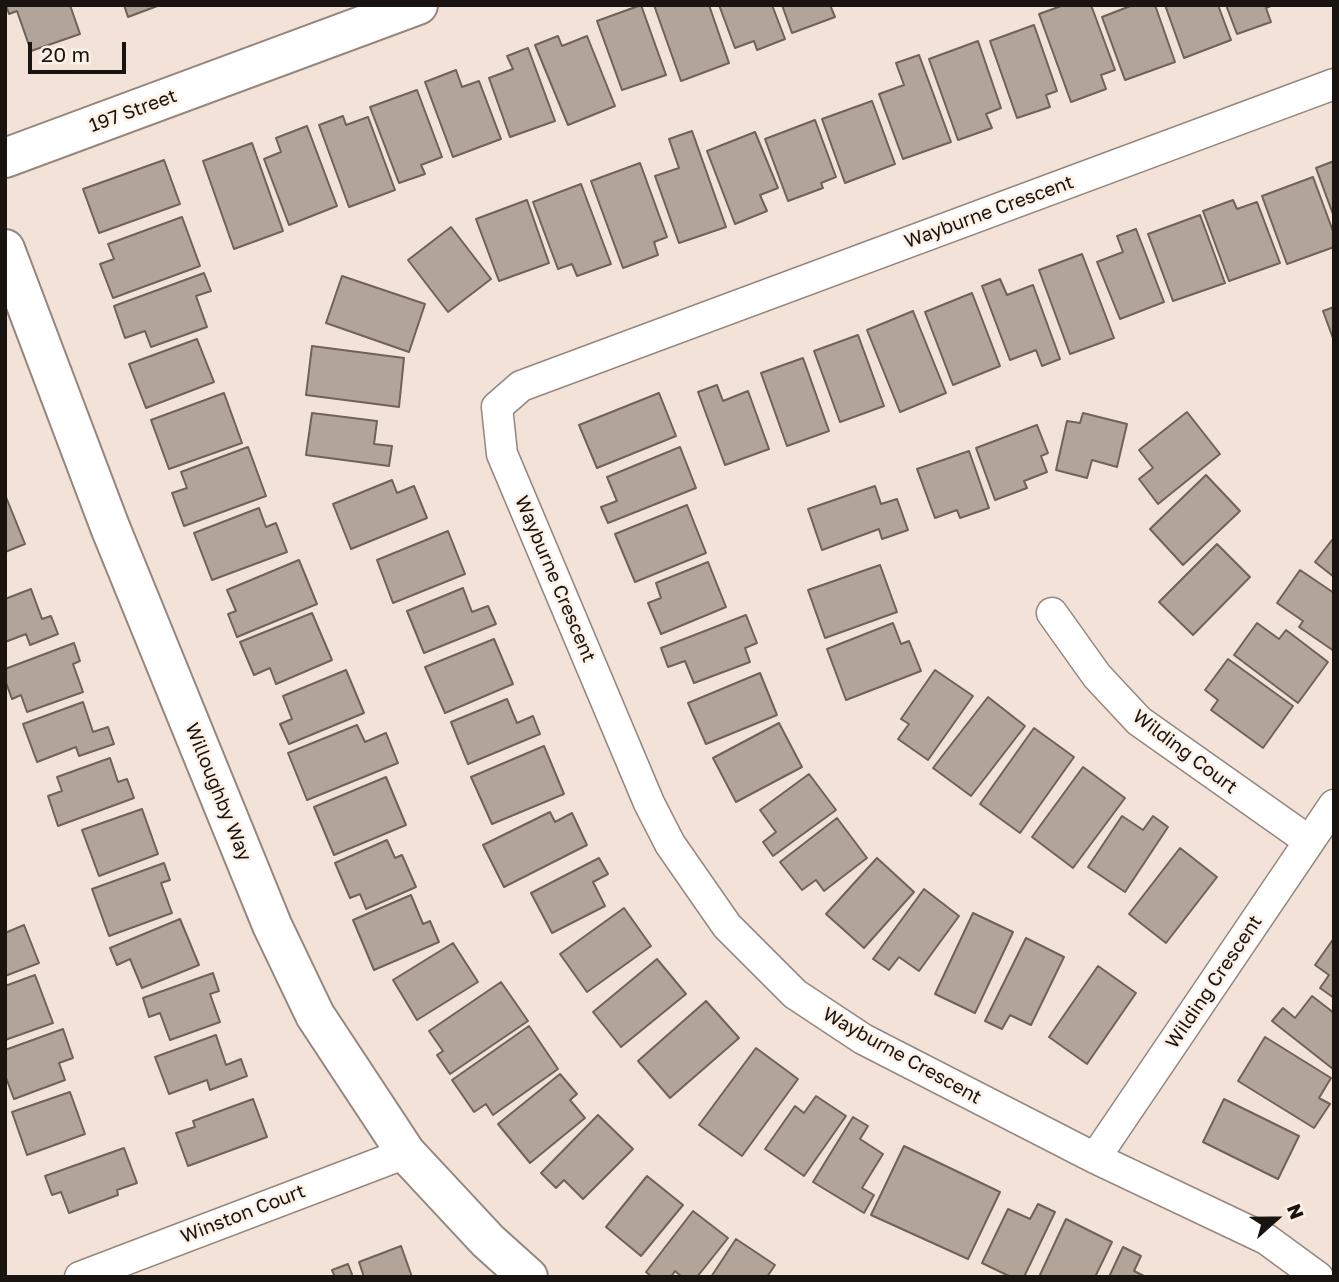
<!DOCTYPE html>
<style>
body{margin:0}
#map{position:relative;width:1339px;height:1282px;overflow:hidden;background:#f2e2d7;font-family:"Golos Text",sans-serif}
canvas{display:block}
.frame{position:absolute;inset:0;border:7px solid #191410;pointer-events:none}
.north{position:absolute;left:1241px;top:1184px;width:70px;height:70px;-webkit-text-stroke:5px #fdf0e7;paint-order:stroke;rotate:69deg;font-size:19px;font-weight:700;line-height:28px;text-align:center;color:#191410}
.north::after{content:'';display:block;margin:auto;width:24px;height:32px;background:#191410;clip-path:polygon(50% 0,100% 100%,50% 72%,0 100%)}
.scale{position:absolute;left:28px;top:42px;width:98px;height:32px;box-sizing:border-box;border:4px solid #191410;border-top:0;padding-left:9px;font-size:21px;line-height:24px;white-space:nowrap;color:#191410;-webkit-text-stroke:5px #fdf0e7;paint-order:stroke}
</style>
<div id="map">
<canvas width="1339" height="1282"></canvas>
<div class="frame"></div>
<div class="north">N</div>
<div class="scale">20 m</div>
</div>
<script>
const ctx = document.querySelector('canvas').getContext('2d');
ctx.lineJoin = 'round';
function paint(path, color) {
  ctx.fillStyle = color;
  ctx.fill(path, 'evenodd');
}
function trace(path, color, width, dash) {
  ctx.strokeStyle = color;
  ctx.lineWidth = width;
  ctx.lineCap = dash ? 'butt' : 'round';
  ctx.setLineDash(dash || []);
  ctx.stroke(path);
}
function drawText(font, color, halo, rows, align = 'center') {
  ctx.font = font + ' "Golos Text",sans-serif';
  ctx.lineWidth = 5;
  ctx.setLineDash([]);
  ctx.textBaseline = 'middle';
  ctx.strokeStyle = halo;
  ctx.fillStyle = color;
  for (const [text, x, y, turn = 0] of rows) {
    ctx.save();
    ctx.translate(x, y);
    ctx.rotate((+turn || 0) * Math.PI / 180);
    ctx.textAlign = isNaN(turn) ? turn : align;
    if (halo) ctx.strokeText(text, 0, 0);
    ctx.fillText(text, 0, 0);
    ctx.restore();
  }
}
const building = new Path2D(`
 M6,5H70L80,34L31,51L17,11L9,14Z
 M124,5H160L128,17Z
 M641,5L666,75L622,90L597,21Z
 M654,5H709L729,63L681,81Z
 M719,5H772L785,39L757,50L754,41L735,48Z
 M782,5H830L835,17L792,33Z
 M1064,5H1091L1115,70L1101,75L1106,89L1071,102L1039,14Z
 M1133,5H1155L1175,62L1125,80L1102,17Z
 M1165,5H1218L1231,40L1184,58Z
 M1226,5H1273L1266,8L1271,22L1237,34Z
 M1034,25L1057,91L1046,95L1050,107L1017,118L990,41Z
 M558,36L562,46L587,36L615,106L568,125L535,45Z
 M978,41L1001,108L986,114L992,128L958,140L929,59Z
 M528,48L555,121L510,137L489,78L513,69L507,56Z
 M919,55L951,142L903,159L879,94L904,85L896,63Z
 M456,70L462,87L479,81L501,139L453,157L425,82Z
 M417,90L442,157L421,165L425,174L399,183L370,107Z
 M872,101L895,164L845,183L822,119Z
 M343,116L346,125L368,117L395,190L349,207L319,125Z
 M815,120L836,177L821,183L823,188L788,201L765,139Z
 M307,126L337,206L289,225L264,159L281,152L276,138Z
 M692,131L726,227L679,243L655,176L679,168L669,139Z
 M755,132L778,188L760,195L767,211L735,224L707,151Z
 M252,143L283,231L234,249L203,161Z
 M164,160L180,204L99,233L83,189Z
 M1334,161V217L1316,168Z
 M640,163L667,237L654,242L658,255L623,268L591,181Z
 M1313,177L1334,234V247L1287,264L1262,196Z
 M581,184L611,264L577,276L572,264L558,269L533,202Z
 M527,200L549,263L499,281L476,219Z
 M1233,200L1237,209L1257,202L1280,263L1229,281L1203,211Z
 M1200,215L1225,283L1173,301L1148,234Z
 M182,217L200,266L113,298L100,264L114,259L108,244Z
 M451,227L491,279L448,312L408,260Z
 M1136,229L1164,302L1120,319L1097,262L1123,252L1117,236Z
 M1082,254L1114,338L1070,354L1039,270Z
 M204,273L211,291L196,296L207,327L151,347L145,331L125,338L114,306Z
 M342,276L425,304L409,352L326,323Z
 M1000,279L1007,295L1033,285L1060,359L1042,366L1036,350L1010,360L982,286Z
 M972,293L1000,366L953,385L925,312Z
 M1334,307V341L1323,311Z
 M913,311L946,393L900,412L867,330Z
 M858,335L884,406L840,422L814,351Z
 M197,339L214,382L146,408L129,364Z
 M312,346L404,358L399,407L306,395Z
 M803,358L829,431L787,446L761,373Z
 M717,385L723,401L748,391L769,449L725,465L698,392Z
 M224,393L242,443L169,469L151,420Z
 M659,393L676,436L597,468L579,425Z
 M1187,412L1220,454L1158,504L1139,479L1153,468L1139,450Z
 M312,413L377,421L374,444L392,446L389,466L306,455Z
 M1083,413L1127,424L1117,467L1092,460L1087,478L1056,470L1067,421L1080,423Z
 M1037,425L1048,453L1041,456L1047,472L1024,481L1027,488L995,500L976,448Z
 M248,447L266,496L184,526L172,493L187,488L181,472Z
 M680,447L696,488L608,523L601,507L617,501L607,477Z
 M969,451L989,508L960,518L957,510L935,518L917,469Z
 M1206,475L1240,511L1183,565L1150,529Z
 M392,480L397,493L414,486L427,518L351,549L333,504Z
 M875,486L881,504L897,499L908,530L882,539L879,529L822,550L808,509Z
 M6,497L25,544L5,552V498Z
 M687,505L706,553L635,582L615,534Z
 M259,508L266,527L276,523L287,552L212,580L194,533Z
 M448,531L465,574L393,603L377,560Z
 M1332,540H1334V577L1315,562Z
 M1217,544L1250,577L1193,635L1159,602Z
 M299,560L317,604L237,637L228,614L236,611L227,590Z
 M708,562L726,607L661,634L648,603L661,598L656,583Z
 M880,565L897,612L825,638L808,590Z
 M1300,570L1334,593V651L1299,627L1303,621L1277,603Z
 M463,588L472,612L488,606L496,624L424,653L407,611Z
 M31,589L42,619L51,616L58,634L30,645L26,634L5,642V599Z
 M312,613L332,660L276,684L270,668L254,675L240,642Z
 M746,615L757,643L745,648L750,662L694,683L685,661L668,667L661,648Z
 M893,623L901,644L909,641L921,671L846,700L827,649Z
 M1257,623L1279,639L1286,630L1328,662L1298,703L1234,655Z
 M494,639L513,684L445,713L425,667Z
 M74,643L80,661L73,664L83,692L27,712L21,695L12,699L5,680V669Z
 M1228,659L1293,706L1263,748L1211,710L1218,700L1205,690Z
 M346,670L364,713L289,744L280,724L292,719L283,696Z
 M935,670L973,696L928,760L898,739L909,724L901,719Z
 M760,673L777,715L706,744L688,703Z
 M988,697L1025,726L971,796L933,768Z
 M507,699L517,723L533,716L540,734L468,764L451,722Z
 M83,702L93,732L108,727L114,744L79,756L76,747L37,762L23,724Z
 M779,723L802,767L736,802L713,758Z
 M357,725L365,742L386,733L398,763L307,800L288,753Z
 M1034,728L1074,757L1020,833L980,804Z
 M544,746L564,794L492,824L471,777Z
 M110,758L118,782L127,779L134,798L58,826L48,796L62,791L57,777Z
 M1083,767L1125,798L1073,868L1032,837Z
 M809,774L836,810L773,856L763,842L776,832L760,810Z
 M386,777L406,825L334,855L314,807Z
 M142,809L158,854L99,876L82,830Z
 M550,812L555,822L572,813L587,845L504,887L483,845Z
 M1122,816L1143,830L1153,816L1168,827L1125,892L1088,867Z
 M837,818L867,858L824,891L816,880L802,890L780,862Z
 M387,840L395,858L402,855L416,887L366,909L360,894L350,898L335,863Z
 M1180,848L1217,877L1166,943L1129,914Z
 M599,858L608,874L593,882L605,906L552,933L531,893Z
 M877,858L914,892L864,948L826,914Z
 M164,863L170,880L161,883L172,913L109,936L92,889Z
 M924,889L959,916L919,971L899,957L889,970L873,959Z
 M411,895L423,924L430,921L439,942L374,970L353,920Z
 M624,908L651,946L587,992L560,954Z
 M973,913L1013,932L975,1013L935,994Z
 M180,919L199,965L142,988L130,959L117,965L110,948Z
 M24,925L39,963L5,976V933Z
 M1026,938L1064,957L1031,1025L1010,1015L1002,1029L985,1021Z
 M1334,938V998L1320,988L1329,975L1315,965Z
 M453,943L478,982L417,1020L393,980Z
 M657,959L686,994L621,1047L593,1012Z
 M1098,966L1136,993L1087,1064L1049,1037Z
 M213,973L219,991L210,994L220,1022L170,1040L160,1013L149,1017L143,998Z
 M35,975L53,1023L5,1040V986Z
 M501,982L528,1021L450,1074L437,1055L443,1051L429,1031Z
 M1312,996L1334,1013L1333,1069L1272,1021L1283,1008L1295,1018Z
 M706,1001L739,1038L670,1098L638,1061Z
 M529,1026L558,1069L493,1115L486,1104L474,1112L452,1080Z
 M63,1029L73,1058L59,1063L65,1080L14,1099L5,1075V1050Z
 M216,1035L226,1065L241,1059L247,1076L210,1090L207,1080L169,1094L155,1057Z
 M1265,1037L1331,1078L1319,1098L1330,1104L1314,1128L1238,1081Z
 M756,1048L798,1079L742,1156L699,1125Z
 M560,1074L577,1094L570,1100L585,1118L530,1163L498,1124Z
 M70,1092L85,1134L27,1155L12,1112Z
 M816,1096L846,1116L804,1176L765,1149L795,1106L804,1113Z
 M253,1099L267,1137L188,1166L176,1133L195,1127L193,1121Z
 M1224,1099L1299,1136L1278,1179L1203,1142Z
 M598,1115L633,1149L583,1199L564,1180L556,1188L541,1173Z
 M853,1117L868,1126L860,1139L883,1154L862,1188L874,1195L864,1213L813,1182Z
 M904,1146L1000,1192L968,1259L871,1215Z
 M124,1148L137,1183L117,1190L118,1195L69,1213L61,1192L52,1195L45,1176Z
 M647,1176L683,1205L641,1256L606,1227Z
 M1038,1204L1055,1212L1024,1277H1011L982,1263L1008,1209L1030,1219Z
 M693,1211L728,1238L697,1277H682L675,1271L671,1277H652L646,1272Z
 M1066,1219L1112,1242L1095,1277H1039Z
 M736,1239L775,1265L767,1277H711Z
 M401,1246L412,1277H364L359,1262Z
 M1123,1247L1141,1256L1134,1271L1146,1277H1109Z
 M348,1264L353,1277H335L332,1270Z`);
paint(building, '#b3a499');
trace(building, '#6f6258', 2);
const minor = new Path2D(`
 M1052,613L1097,676L1139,721L1309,841
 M1095,1158L1334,805
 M80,1277L406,1153
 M1318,1277L1266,1239L1095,1158L863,1039L795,994L727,926L670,844L649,803L502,454L497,407L521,386L1334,84`);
const tertiary = new Path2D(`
 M5,158L418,5
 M5,249L110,527L272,925L315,1015L406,1153L488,1241L528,1277`);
trace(minor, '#95877d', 33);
trace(tertiary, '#95877d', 42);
trace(minor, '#fff', 30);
trace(tertiary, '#fff', 38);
drawText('19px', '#191410', '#fdf0e7', [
 ["197 Street",133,111,-20],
 ["Wayburne Crescent",989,212,-20],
 ["Wayburne Crescent",555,579,67],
 ["Wilding Court",1185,752,37],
 ["Willoughby Way",218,792,68],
 ["Wilding Crescent",1214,982,-56],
 ["Wayburne Crescent",902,1056,29],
 ["Winston Court",243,1214,-21]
]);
</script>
